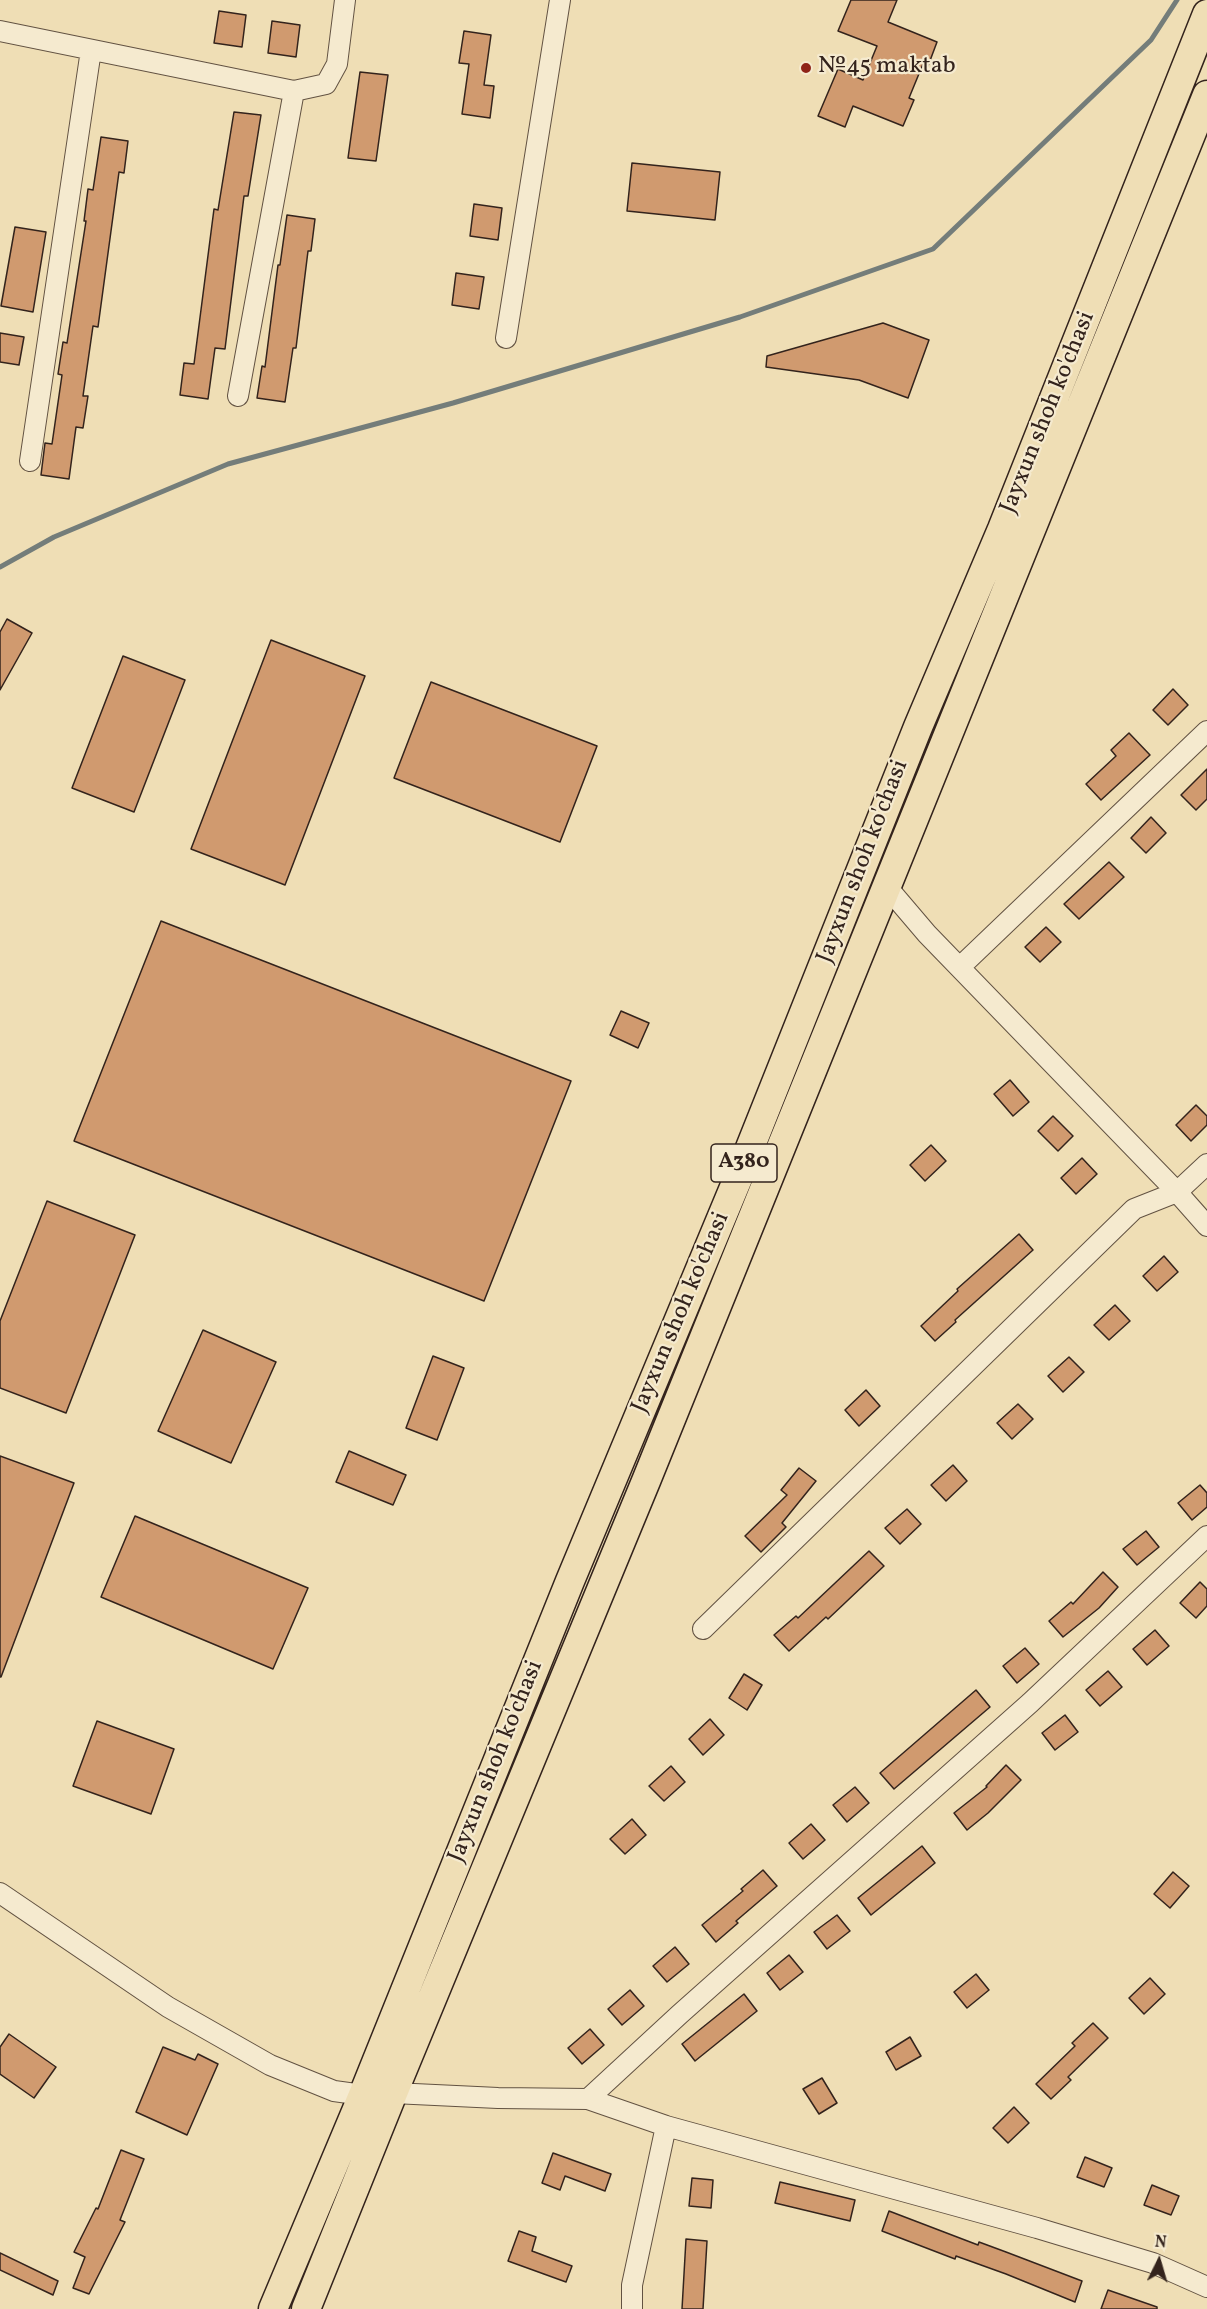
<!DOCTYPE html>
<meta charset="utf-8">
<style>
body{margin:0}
#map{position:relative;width:1207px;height:2309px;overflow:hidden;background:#efdeb5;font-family:Vollkorn,serif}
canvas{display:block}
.north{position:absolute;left:1129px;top:2231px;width:60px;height:60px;-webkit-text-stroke:4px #f5eacf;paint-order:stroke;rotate:5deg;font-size:16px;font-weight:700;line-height:24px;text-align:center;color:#33231c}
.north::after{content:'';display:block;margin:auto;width:21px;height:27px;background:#33231c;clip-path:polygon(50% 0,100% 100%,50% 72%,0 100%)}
</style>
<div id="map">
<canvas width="1207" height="2309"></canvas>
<div class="north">N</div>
</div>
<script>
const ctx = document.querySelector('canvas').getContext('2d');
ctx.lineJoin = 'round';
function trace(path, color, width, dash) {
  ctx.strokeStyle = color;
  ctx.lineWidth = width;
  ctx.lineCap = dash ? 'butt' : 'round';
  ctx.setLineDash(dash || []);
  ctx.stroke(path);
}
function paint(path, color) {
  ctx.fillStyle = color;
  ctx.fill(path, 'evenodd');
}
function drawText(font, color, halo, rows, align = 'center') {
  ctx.font = font + ' Vollkorn,serif';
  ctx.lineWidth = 4.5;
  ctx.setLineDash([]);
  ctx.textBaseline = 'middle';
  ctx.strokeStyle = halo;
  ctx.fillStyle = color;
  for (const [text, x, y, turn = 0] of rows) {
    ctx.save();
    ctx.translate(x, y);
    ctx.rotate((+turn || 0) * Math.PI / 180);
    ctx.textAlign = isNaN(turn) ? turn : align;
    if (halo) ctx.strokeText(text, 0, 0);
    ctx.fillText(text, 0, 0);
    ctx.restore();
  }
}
trace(new Path2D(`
 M0,567L54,537L228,464L453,403L740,317L933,249L1151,40L1177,0`), '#747d7a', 5);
const building = new Path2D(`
 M851,0H897L888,22L937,42L928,66L923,64L909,98L914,100L903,126L853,106L845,127L818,116L838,69L863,80L877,46L838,31Z
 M219,11L246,15L242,47L214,43Z
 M272,21L300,25L296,57L268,53Z
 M464,31L491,35L484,85L494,86L490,118L462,114L469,64L459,63Z
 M360,72L388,75L376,161L348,158Z
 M234,112L261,115L248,196H244L225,349L215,348L208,399L180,395L184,363L194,364L214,209L218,210Z
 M101,137L128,141L124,173L119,172L98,327L93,326L83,396H88L83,428L76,427L69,479L41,475L45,443L52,444L62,375L58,374L63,342L67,343L86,221H84L88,189L93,190Z
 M632,163L720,172L715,220L627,211Z
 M474,204L502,208L498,240L470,236Z
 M287,215L315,219L311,251H308L296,348H293L285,402L257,398L262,366L265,367L278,265H280Z
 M15,227L46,232L33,312L1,306Z
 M456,273L484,277L479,309L452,305Z
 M883,323L929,340L908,398L859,380L766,367L767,356Z
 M0,333L24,337L19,365L0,362Z
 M7,619L32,633L0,690V632Z
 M271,640L365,676L285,885L191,849Z
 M123,656L185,680L134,812L72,788Z
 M431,682L597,746L560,842L394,778Z
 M1173,689L1188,705L1168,725L1153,710Z
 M1129,733L1150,755L1101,800L1086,784L1116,756L1111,750Z
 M1207,769V799L1196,810L1181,795Z
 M1151,817L1166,833L1146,853L1131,838Z
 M1109,862L1124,877L1079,919L1064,904Z
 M161,921L571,1081L484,1301L74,1141Z
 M1046,927L1061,942L1040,962L1025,947Z
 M621,1011L649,1023L638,1048L610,1035Z
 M1010,1080L1029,1102L1013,1116L994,1094Z
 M1196,1105L1207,1116V1125L1191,1141L1176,1125Z
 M1053,1116L1073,1136L1058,1151L1038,1131Z
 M931,1145L946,1161L925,1181L910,1165Z
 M1082,1158L1097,1174L1076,1194L1061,1178Z
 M47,1201L135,1235L66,1413L0,1388V1321Z
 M1019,1234L1033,1250L955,1320L956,1322L935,1341L921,1326L958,1291L957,1289Z
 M1164,1256L1178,1272L1157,1291L1143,1276Z
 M1115,1305L1130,1321L1109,1340L1094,1325Z
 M203,1330L276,1362L231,1463L158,1431Z
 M433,1356L464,1368L437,1440L406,1428Z
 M1069,1357L1084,1372L1063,1392L1048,1376Z
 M866,1390L880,1406L859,1426L845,1410Z
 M1018,1404L1033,1419L1012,1439L997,1423Z
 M349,1451L406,1475L393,1505L336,1482Z
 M0,1456L74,1483L1,1677H0Z
 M953,1465L967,1481L946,1501L931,1485Z
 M799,1468L816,1481L782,1523L786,1527L761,1552L745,1536L787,1495L781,1490Z
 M1200,1485L1207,1493V1507L1192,1520L1178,1503Z
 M907,1509L921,1524L900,1544L885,1528Z
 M135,1516L308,1588L273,1669L101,1597Z
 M1146,1531L1159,1547L1137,1565L1123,1549Z
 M869,1551L884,1566L828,1619L826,1617L789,1651L774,1635L796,1616L798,1618Z
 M1103,1572L1118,1587L1099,1608L1063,1637L1049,1621L1071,1602L1073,1604Z
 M1200,1582L1207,1589V1606L1196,1618L1180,1603Z
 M1155,1630L1169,1646L1147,1665L1133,1649Z
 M1025,1648L1039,1664L1017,1683L1003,1666Z
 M1108,1671L1122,1687L1100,1706L1086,1690Z
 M744,1674L762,1685L747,1710L729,1698Z
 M976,1690L990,1707L894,1789L880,1773Z
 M1065,1715L1078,1732L1055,1750L1042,1733Z
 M710,1719L724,1735L703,1755L689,1739Z
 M97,1721L174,1749L151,1814L73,1786Z
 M1006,1765L1021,1780L988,1813L967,1830L954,1813L987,1787L986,1786Z
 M671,1766L685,1782L664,1801L649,1786Z
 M855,1787L869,1803L847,1822L833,1805Z
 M632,1819L646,1835L625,1854L610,1839Z
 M811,1824L825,1840L803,1859L789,1843Z
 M922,1846L935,1863L871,1915L858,1898Z
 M763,1870L777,1886L736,1921L738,1923L716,1942L702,1925L743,1891L741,1889Z
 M1173,1872L1189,1886L1170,1908L1154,1894Z
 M837,1915L850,1931L827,1949L814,1932Z
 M675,1947L689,1964L667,1982L653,1966Z
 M789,1955L803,1972L780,1990L767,1973Z
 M976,1974L989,1990L967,2008L954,1992Z
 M1150,1978L1165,1994L1144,2014L1129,1998Z
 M630,1990L644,2006L622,2025L608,2009Z
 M744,1994L757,2011L695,2061L682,2044Z
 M1093,2023L1108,2038L1068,2077L1071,2080L1051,2099L1036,2084L1075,2046L1072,2043Z
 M590,2029L604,2045L582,2064L568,2048Z
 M9,2034L56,2067L34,2098L0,2074V2047Z
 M910,2037L921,2056L896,2070L886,2052Z
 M163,2047L195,2060L198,2054L218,2064L187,2135L136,2112Z
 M822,2078L837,2103L819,2114L803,2089Z
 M1014,2107L1029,2123L1008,2143L993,2128Z
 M121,2150L144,2159L120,2220L125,2222L89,2294L73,2288L85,2257L74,2252L96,2208L98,2209Z
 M553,2153L611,2174L605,2191L565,2176L560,2190L542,2183Z
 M1085,2157L1112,2168L1104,2187L1077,2177Z
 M692,2178L713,2180L711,2208L689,2206Z
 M780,2182L855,2200L850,2221L775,2203Z
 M1152,2185L1179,2196L1171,2215L1144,2205Z
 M889,2211L978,2245L979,2242L1006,2252L1082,2281L1075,2302L1006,2274L956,2256L955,2259L882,2231Z
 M519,2231L536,2237L532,2251L572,2266L566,2282L508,2261Z
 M686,2239L707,2241L703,2309H682Z
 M0,2253L58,2281L53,2295L0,2270Z
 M1108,2290L1157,2307V2309H1101Z`);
paint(building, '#d09a6f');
trace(building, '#33231c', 1.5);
const minor = new Path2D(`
 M0,31L294,91L326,84L337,64L345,0
 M506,338L560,0
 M238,396L294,91
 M30,461L91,50
 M887,887L927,934L1177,1192L1207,1226
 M960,967L1207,731
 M703,1629L1134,1209L1177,1192L1207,1164
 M0,1893L168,2007L270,2065L334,2091L363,2095L393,2093L498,2098L588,2099L666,2126L1037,2228L1153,2263L1207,2287
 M588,2099L680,2014L1030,1703L1207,1536
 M632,2309V2285L666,2126`);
const highway = new Path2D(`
 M273,2309L363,2095L570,1581L738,1178L918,727L1002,529L1207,14
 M306,2309L393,2093L646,1481L1207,95`);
trace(minor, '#625242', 22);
trace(highway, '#33231c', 31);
trace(minor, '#f5eacf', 20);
trace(highway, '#efdeb5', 28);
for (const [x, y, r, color] of [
 [806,68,6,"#8f2418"]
]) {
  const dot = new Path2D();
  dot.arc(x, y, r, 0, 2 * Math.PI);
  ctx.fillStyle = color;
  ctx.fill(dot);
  trace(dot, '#f5eacf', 2);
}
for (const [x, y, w] of [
 [744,1163,66]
]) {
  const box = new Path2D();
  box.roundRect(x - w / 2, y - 19, w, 38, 4.5);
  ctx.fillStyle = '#f5eacf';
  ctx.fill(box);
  trace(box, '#33231c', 1.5);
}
drawText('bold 22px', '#33231c', null, [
 ["A380",744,1163]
]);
drawText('24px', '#33231c', '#f5eacf', [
 ["№45 maktab",818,68]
], 'left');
drawText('24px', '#33231c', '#f5eacf', [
 ["Jayxun shoh ko'chasi",1049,413,-68],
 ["Jayxun shoh ko'chasi",864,862,-69],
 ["Jayxun shoh ko'chasi",682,1313,-67],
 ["Jayxun shoh ko'chasi",497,1762,-68]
]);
</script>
